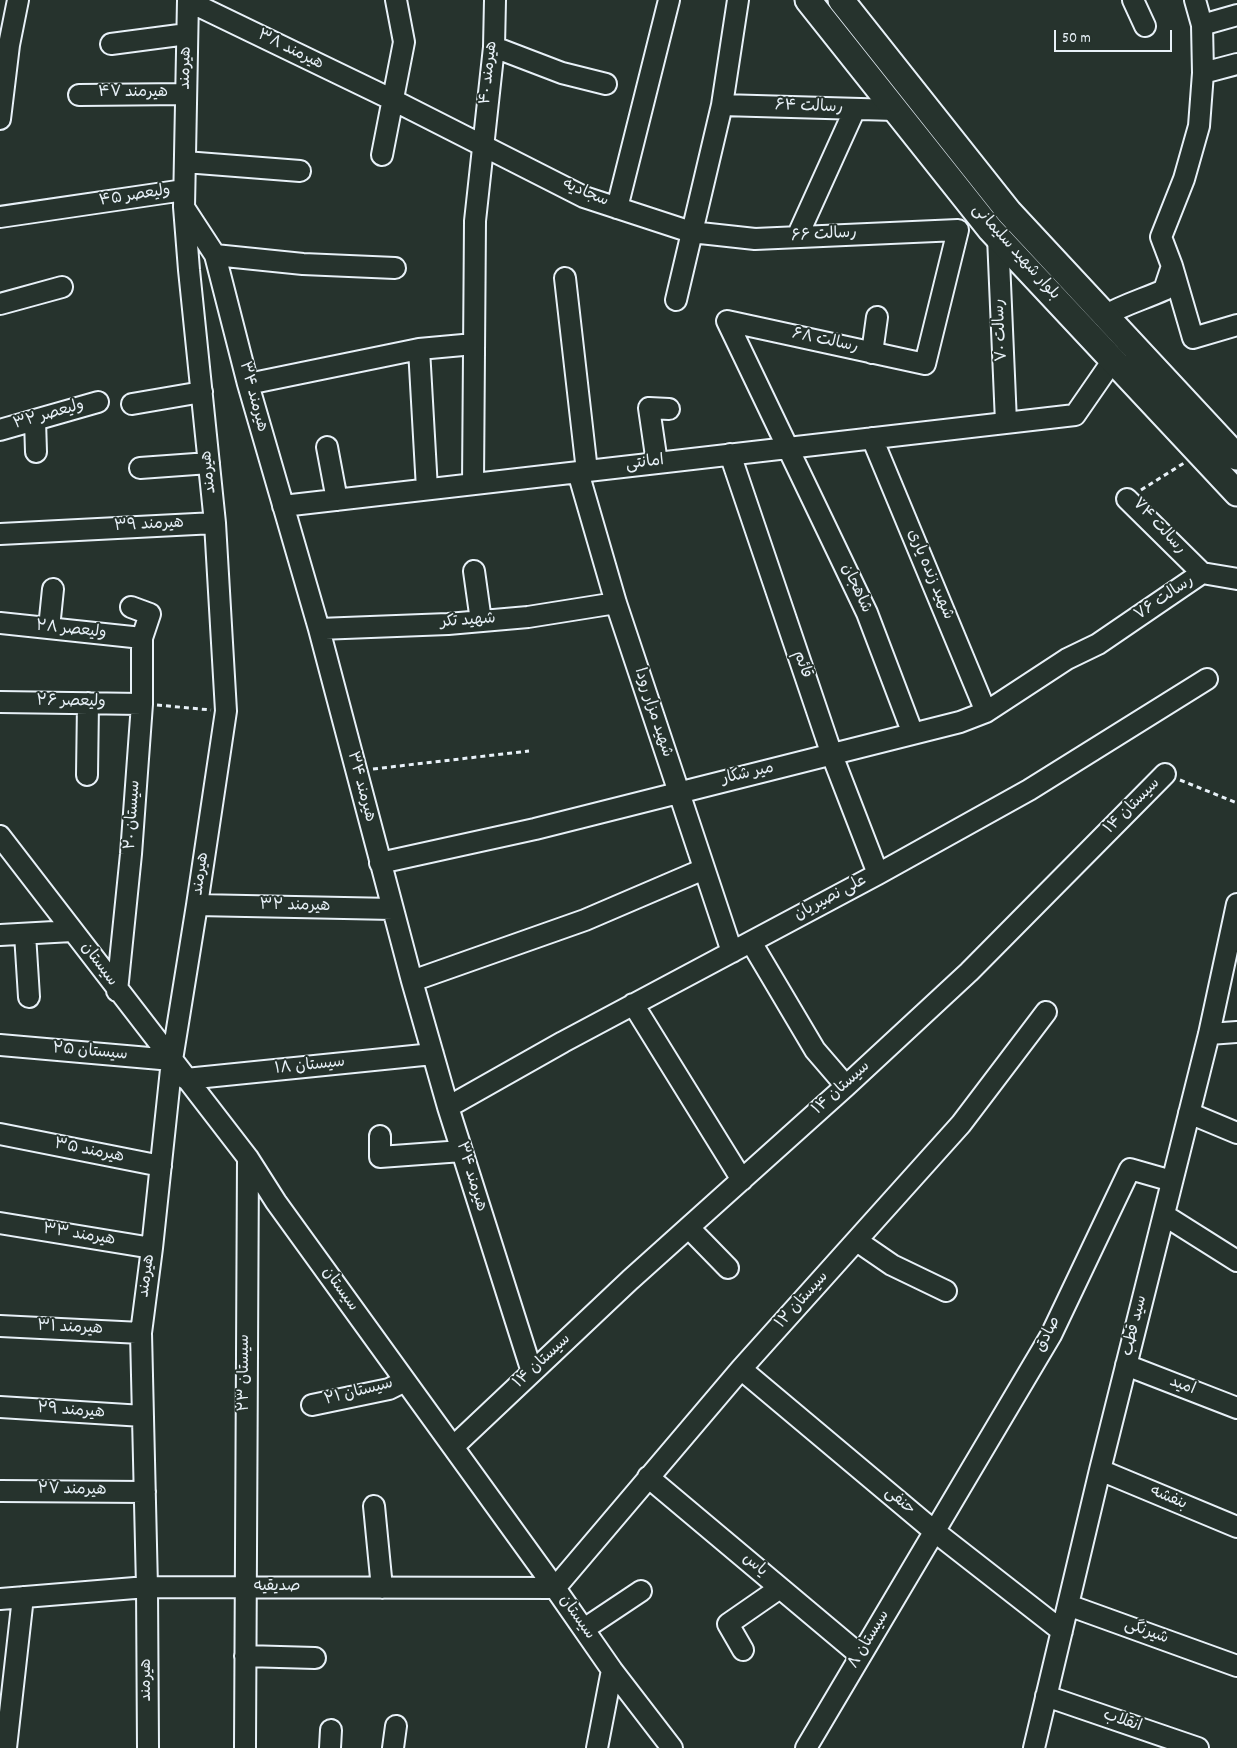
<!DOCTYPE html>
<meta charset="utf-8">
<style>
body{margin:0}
#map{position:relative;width:1237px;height:1748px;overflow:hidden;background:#26332d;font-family:Dekko,sans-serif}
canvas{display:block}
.scale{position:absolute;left:1054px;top:30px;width:118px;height:22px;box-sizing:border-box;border:2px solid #e8f1f8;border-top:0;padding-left:6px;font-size:15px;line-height:18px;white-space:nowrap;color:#e8f1f8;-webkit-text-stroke:4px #26332d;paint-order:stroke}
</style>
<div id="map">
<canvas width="1237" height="1748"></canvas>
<div class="scale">50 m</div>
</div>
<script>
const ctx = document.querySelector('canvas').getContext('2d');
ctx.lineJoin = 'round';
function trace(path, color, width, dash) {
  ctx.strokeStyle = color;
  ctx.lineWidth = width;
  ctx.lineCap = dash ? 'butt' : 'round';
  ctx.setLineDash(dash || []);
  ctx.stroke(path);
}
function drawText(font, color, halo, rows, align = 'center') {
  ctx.font = font + ' Dekko,"Playpen Sans Arabic",sans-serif';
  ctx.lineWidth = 4;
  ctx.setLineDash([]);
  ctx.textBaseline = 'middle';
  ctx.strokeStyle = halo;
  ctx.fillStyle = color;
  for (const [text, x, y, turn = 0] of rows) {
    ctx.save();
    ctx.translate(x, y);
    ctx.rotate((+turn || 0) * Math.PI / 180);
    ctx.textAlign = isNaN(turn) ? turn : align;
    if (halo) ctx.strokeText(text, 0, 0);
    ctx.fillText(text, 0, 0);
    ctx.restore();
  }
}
const minor = new Path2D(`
 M1133,0L1145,26
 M188,1L393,100L584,197L691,232L755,239L958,230L925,364L727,321L867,613L913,734
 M1202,25L1237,15
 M111,44L187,34
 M494,47L562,73L606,84
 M1203,73L1237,64
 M79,95L186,94
 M722,105L895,110
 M0,119L9,45L18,0
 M382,155L404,42L396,0
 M185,162L300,171
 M617,208L669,0
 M185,209L215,255L248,384L319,629L412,981L448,1107L532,1372
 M0,217L184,190
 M797,237L855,109
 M998,237L1006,422
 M215,255L303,264L395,268
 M1172,266L1193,338L1237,325
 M565,278L587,471
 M676,300L722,105L738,0
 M0,304L62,287
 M1104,316C1123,305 1144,299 1164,290L1172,266L1161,237L1184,179L1199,126L1203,73L1202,25L1195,0
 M419,349L427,489
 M872,353L877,317
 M248,384L419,349L474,344
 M132,404L202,392
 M35,420L36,452
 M0,430L98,402
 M872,438L986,712
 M327,447L337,500
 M730,454L832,755L878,874
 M657,463L649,408L669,409
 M140,468L209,463
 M578,472L616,603L732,952
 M473,484L475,221L494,47L495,0
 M1127,499L1202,573
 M283,506L1075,415L1113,360
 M0,534L215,523
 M474,571L481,621
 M0,623L142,638
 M49,628L53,589
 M319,629L448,624L528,617L616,603
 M0,702L142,704
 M87,775L88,703
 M0,836L248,1158L276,1202L555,1588L612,1670L672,1748
 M380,863L535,829L960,722L986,712L1067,659L1098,644L1202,573L1237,579
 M197,905L393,909
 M25,934L29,997
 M0,935L72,931
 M751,942L815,1050L846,1086
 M412,981L585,920L704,869
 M117,991L131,854L142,704V638L150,614L131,607
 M633,1004L742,1180
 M1209,1034L1237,1032
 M0,1045L172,1060
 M186,1079L433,1054
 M448,1107L563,1042L878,874L1029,790L1207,679
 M1189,1113L1237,1133
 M0,1134L161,1166
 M380,1136V1157L462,1151
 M1164,1215L1237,1261
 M0,1223L152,1248
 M689,1228L728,1268
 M857,1241L892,1265L946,1291
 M0,1326L141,1333
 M1126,1365L1237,1408
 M741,1369L934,1531L1062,1631
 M312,1405L389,1389L405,1381
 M0,1407L143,1416
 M453,1447L630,1280L846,1086L969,972L1165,774
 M1100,1470L1237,1527
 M648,1477L860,1655
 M0,1491L145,1492
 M374,1506L382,1588
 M0,1599L147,1587L555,1588L741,1369L961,1124L1046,1012
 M1068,1605L1237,1666
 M584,1629L641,1591
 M743,1650L728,1624L780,1588
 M245,1656L315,1658
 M1046,1696L1198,1748
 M6,1748L23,1597
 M148,1748L147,1587L141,1333L152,1248L172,1060L197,905L226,711L215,523L189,270L184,207L188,0
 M245,1748L248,1158
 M330,1748L331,1730
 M393,1748L396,1726
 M597,1748L612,1670
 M806,1748L1051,1335L1130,1169L1172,1181
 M1034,1748L1100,1470L1209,1034L1237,904`);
const major = new Path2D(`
 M808,0L990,229L1237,493
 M841,0L1009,212L1237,457`);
trace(minor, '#e8f1f8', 24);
trace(major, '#e8f1f8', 29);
trace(new Path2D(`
 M1141,490L1184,463
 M157,705L211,710
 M373,769L529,751
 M1180,780L1237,803`), '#e8f1f8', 3, [5, 4]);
trace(minor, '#26332d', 20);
trace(major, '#26332d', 25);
drawText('16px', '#e8f1f8', '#26332d', [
 ["هیرمند ۳۸",290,51,26],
 ["هیرمند",187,68,-89],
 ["هیرمند ۴۰",490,73,-84],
 ["هیرمند ۴۷",133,94],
 ["رسالت ۶۴",809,108,2],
 ["سجادیه",585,194,23],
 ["ولیعصر ۴۵",135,197,-9],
 ["رسالت ۶۶",824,236,-3],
 ["بلوار شهید سلیمانی",1015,253,48],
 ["رسالت ۷۰",1002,330,-93],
 ["رسالت ۶۸",825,342,12],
 ["هیرمند ۳۴",252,397,75],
 ["ولیعصر ۳۲",49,416,-16],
 ["امانتی",645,464,-7],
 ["هیرمند",210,472,-96],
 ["هیرمند ۳۹",149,526,-3],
 ["رسالت ۷۴",1158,527,47],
 ["شهید زنده یاری",929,575,67],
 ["شاهجان",855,589,65],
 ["رسالت ۷۶",1165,599,-34],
 ["شهید تکر",468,622,-4],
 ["ولیعصر ۲۸",71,631,6],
 ["قائم",801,665,71],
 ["ولیعصر ۲۶",71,703,1],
 ["شهید مزار رودا",652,713,72],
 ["میر شکار",748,775,-13],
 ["هیرمند ۳۴",360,787,75],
 ["سیستان ۱۴",1133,807,-45],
 ["سیستان ۲۰",134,815,-86],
 ["هیرمند",202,874,-82],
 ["علی نصیریان",831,899,-28],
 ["هیرمند ۳۲",295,907,1],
 ["سیستان",98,965,53],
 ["سیستان ۲۵",90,1053,5],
 ["سیستان ۱۸",310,1067,-6],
 ["سیستان ۱۴",842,1089,-42],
 ["هیرمند ۳۵",89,1152,11],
 ["هیرمند ۳۴",470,1177,73],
 ["هیرمند ۳۳",79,1236,9],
 ["هیرمند",148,1276,-82],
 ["سیستان",339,1290,54],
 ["سیستان ۱۲",803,1301,-48],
 ["سید قطب",1136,1326,-76],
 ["هیرمند ۳۱",70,1329,3],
 ["صادق",1049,1335,-62],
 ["سیستان ۱۴",543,1362,-43],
 ["سیستان ۲۳",246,1373,-90],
 ["امید",1182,1387,21],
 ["سیستان ۲۱",359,1393,-14],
 ["هیرمند ۲۹",71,1412,4],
 ["هیرمند ۲۷",72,1491,1],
 ["بنفشه",1168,1499,23],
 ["حنفی",899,1502,40],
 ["یاس",754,1566,40],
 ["صدیقیه",277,1588],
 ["سیستان",576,1618,55],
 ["شیرنگی",1146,1633,20],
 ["سیستان ۸",870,1640,-59],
 ["هیرمند",148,1680,-90],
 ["انقلاب",1122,1722,19]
]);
</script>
